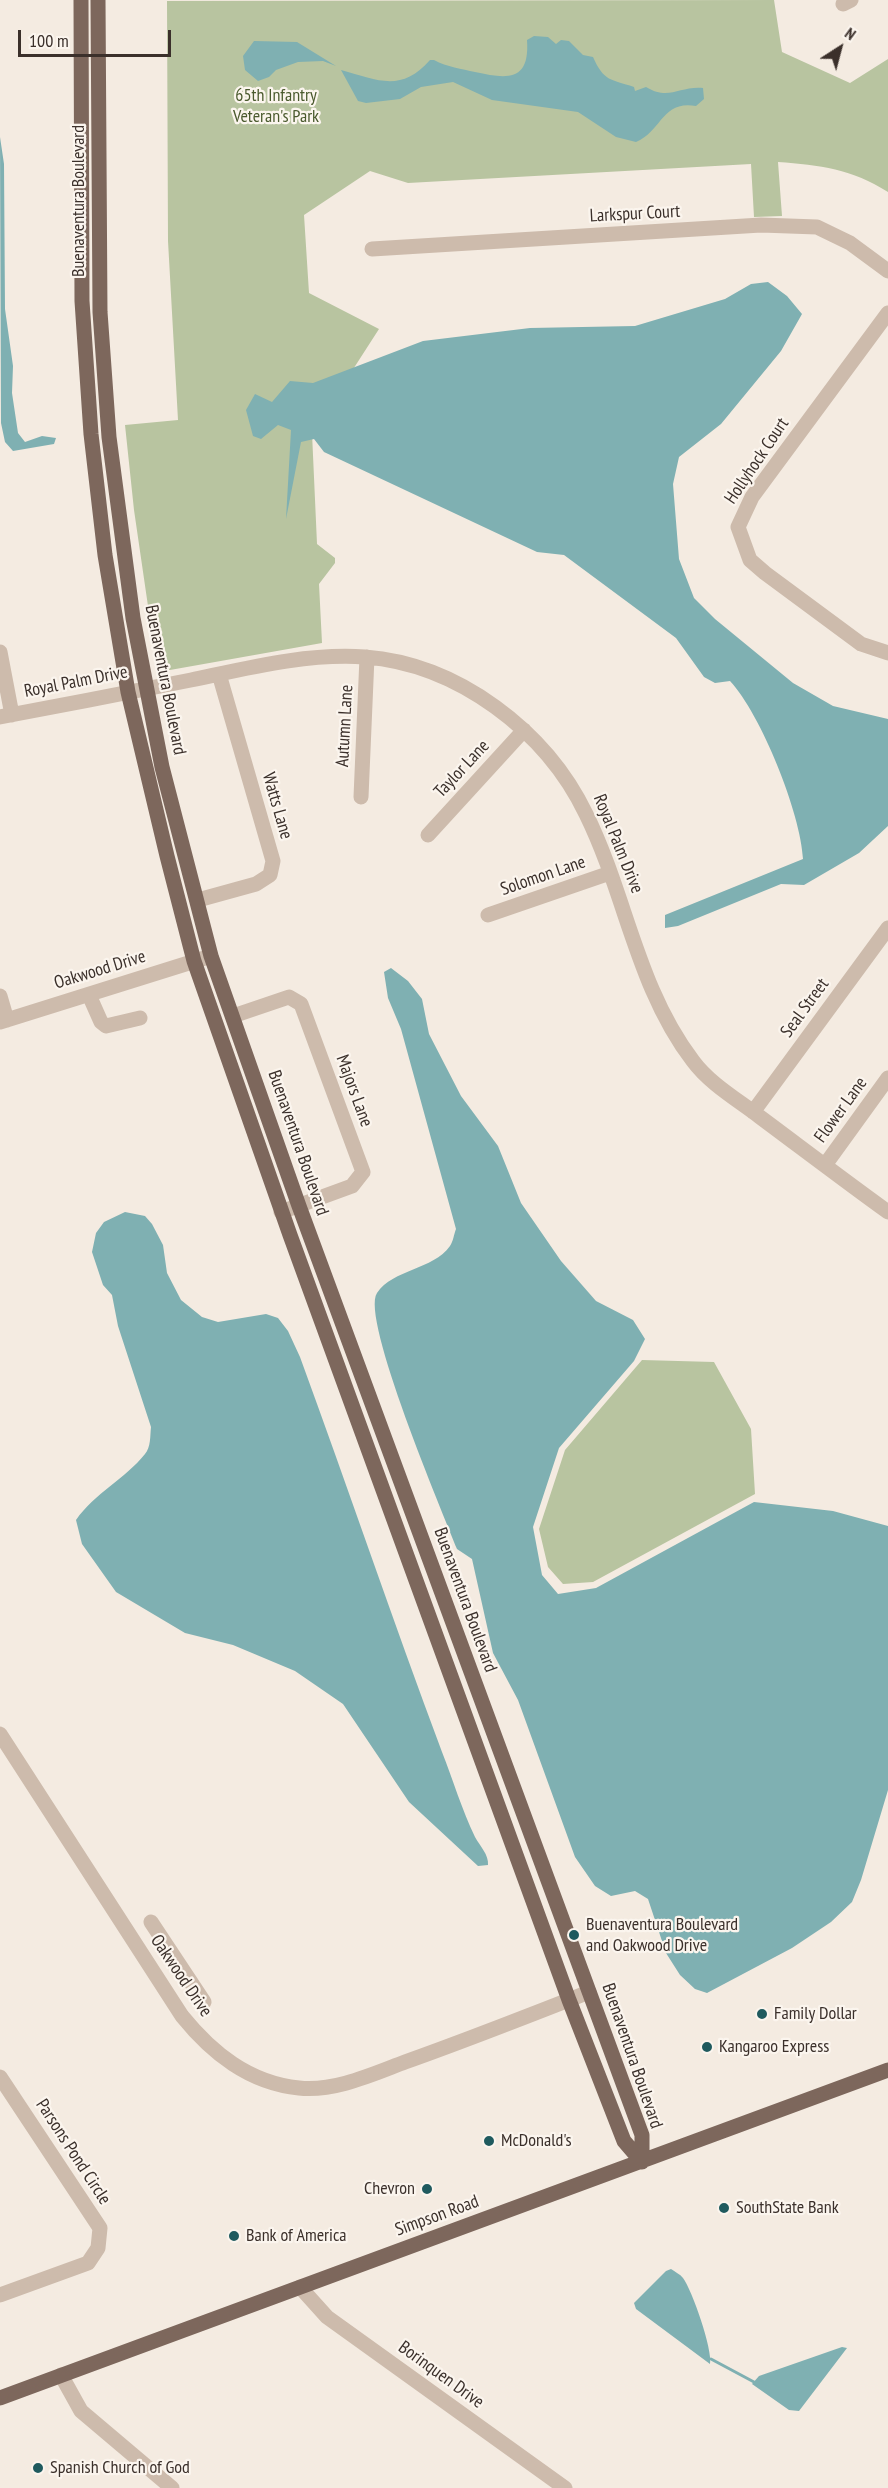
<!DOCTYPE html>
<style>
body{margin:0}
#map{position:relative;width:888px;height:2488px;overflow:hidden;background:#f4ebe1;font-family:"PT Sans Narrow",sans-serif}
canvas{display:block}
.north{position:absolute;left:810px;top:18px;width:60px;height:60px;-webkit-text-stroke:4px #fbf5ee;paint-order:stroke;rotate:36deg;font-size:16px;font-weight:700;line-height:24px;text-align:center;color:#3b302b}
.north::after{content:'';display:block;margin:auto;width:21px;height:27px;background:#3b302b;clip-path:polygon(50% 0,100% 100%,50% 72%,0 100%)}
.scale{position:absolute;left:18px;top:30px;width:153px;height:27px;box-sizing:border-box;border:3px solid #3b302b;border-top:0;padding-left:8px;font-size:18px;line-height:21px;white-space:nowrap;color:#3b302b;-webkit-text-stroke:4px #fbf5ee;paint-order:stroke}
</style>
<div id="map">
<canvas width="888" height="2488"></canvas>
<div class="north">N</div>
<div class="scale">100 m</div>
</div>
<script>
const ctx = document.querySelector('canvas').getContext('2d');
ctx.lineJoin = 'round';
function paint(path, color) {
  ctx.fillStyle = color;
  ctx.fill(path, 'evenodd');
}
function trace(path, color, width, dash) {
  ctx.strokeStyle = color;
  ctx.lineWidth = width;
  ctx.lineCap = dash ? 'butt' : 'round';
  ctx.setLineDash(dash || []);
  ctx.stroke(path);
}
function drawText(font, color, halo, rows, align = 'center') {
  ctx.font = font + ' "PT Sans Narrow",sans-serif';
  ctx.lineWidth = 4.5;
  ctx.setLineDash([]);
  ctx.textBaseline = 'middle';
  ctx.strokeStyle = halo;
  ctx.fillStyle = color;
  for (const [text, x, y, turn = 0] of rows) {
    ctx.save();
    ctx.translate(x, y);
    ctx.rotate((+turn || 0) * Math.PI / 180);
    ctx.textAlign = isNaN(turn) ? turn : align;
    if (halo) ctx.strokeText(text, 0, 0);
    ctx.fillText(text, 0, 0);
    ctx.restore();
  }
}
paint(new Path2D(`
 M774,0L782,52L850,83L888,59V192C852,169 820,165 778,162L782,216L754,217L751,164L408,183L370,171L304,215L309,293L379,329L312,433L317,544L335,558V563L319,584L322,643L170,670L161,668L156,661L134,510L125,425L178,420L168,241L167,1Z
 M642,1360L714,1362L751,1429L755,1494L593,1582L563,1584L548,1567L539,1529L565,1450Z`), '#b8c4a0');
paint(new Path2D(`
 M534,36L548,37L556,44L561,40L569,41L583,55L593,57C604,82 611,79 634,87L635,91L646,87C669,101 679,86 703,88L704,99L696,106C662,100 662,131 636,142L616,137L578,112L492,100L453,82L421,87L400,99L366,103L358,101L341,70C378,80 401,93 430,60H434C447,67 462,69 475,72C507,79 530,82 527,40Z
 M254,41L297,42L336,66L323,61L298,62L276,70L269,77L258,81L245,70L243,56Z
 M0,137L4,164L5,309L13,366L12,393L18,433L25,442L42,436L56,438L54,444L13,451L5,442L1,423Z
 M768,282L787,296L802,314L781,351L721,424L679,457L673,484L679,559L694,598L715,619L793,683L833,706L888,719V826L859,853L804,885L781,884L678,926L665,928V915L803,859C801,814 761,714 730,681L715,683L704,677L676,638L564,555L537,552L324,452L314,439L301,442L286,519L291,430L278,425L261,439L253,436L246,410L255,394L272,402L290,381L313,383L423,341L530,328L635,326L725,299L751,284Z
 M391,968L408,981L422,999L429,1034L461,1096L498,1146L521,1203L561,1261L596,1301L633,1320L645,1339L634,1361L559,1448L533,1527L542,1575L558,1594L596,1588L754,1502L833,1511L888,1526V1790L861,1880L852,1902L831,1922L792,1948L707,1993L695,1989L680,1975L666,1953L648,1899L635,1891L611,1896L595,1886L575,1857L518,1700L493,1653L472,1559L457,1549C443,1513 360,1318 377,1293C393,1269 433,1270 450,1246C453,1242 454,1234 456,1229L401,1029L388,998L384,972Z
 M125,1212L145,1216L152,1224L163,1245L167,1273L181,1300L202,1317L218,1322L266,1314L278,1318L288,1331L300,1357C348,1488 393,1621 442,1752C453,1780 462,1810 475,1837C480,1846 489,1855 488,1865L478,1866L409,1802L343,1704L295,1671L233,1645L185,1633L116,1592L82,1544L76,1520C95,1493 125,1479 145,1454C151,1447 150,1436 151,1427L118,1326L112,1295L103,1285L92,1252L96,1233L104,1222Z
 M671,2269C675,2272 680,2274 683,2278C692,2290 713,2350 710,2364L636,2309L634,2303L666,2271Z
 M842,2347L847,2348L799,2411L789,2410L752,2384L759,2376Z`), '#7fb0b2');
trace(new Path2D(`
 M711,2359L754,2382`), '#7fb0b2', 3);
trace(new Path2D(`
 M843,4L851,0
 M372,249L761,225L817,227L850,243L888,271
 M888,313L752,497L738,527L750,560L765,573L861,644L888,653
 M0,652L12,715
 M0,717C64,705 127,693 191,680C248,668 306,653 365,657C458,664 546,731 586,814C626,895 637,988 693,1061C710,1084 738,1100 760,1117C803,1149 845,1181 888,1212
 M361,797L367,657
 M428,835L524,730
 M198,900L256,884L270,875L273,861L219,674
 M488,915L610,873
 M89,995L101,1022L106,1026L140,1018
 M0,996L7,1020
 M233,1016L289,997L301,1004L363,1172L352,1186L281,1212
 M0,1022L211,956
 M753,1112L888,928
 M825,1165L888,1078
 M0,1734L182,2016C212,2053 249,2083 299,2088C334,2092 373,2074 405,2062C467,2040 528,2016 589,1992
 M151,1922L204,2002
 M0,2077L100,2228L98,2248L88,2263L0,2295
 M300,2287L327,2317L565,2488
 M61,2375L81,2411L172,2488`), '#cdbbac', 15);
trace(new Path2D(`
 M81,0L82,301L91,434L105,555L128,692L167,856L194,961L290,1235L569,2000L624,2141L642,2162
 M98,0L100,312L109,437L133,618L162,767L211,956L299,1206L642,2135V2162
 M0,2398L888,2070`), '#7d675c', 15);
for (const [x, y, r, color] of [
 [574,1935,6,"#1f5a5e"],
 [762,2014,6,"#1f5a5e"],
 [707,2047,6,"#1f5a5e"],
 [489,2141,6,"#1f5a5e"],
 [427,2189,6,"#1f5a5e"],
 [724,2208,6,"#1f5a5e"],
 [234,2236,6,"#1f5a5e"],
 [38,2468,6,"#1f5a5e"]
]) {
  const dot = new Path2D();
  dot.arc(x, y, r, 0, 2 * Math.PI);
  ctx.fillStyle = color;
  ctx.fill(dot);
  trace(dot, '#fbf5ee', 2);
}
drawText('18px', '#4a5a2e', '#fbf5ee', [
 ["65th Infantry",276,96],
 ["Veteran's Park",276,117]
]);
drawText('18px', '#3b302b', '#fbf5ee', [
 ["Buenaventura Boulevard",79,201,-90],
 ["Larkspur Court",635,214,-3],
 ["Hollyhock Court",757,461,-56],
 ["Buenaventura Boulevard",165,680,79],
 ["Royal Palm Drive",76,682,-11],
 ["Autumn Lane",345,726,-87],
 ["Taylor Lane",462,769,-47],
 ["Watts Lane",277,806,74],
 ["Royal Palm Drive",618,844,68],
 ["Solomon Lane",543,876,-19],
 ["Oakwood Drive",100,970,-17],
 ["Seal Street",805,1008,-54],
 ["Majors Lane",354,1091,70],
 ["Flower Lane",841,1110,-54],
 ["Buenaventura Boulevard",298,1143,71],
 ["Buenaventura Boulevard",465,1600,70],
 ["Oakwood Drive",181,1976,56],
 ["Buenaventura Boulevard",632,2056,71],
 ["Parsons Pond Circle",73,2152,57],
 ["Simpson Road",437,2216,-20],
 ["Borinquen Drive",441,2375,36]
]);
drawText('18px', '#3b302b', '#fbf5ee', [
 ["Buenaventura Boulevard",586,1925],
 ["and Oakwood Drive",586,1946],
 ["Family Dollar",774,2014],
 ["Kangaroo Express",719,2047],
 ["McDonald's",501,2141],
 ["Chevron",415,2189,"right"],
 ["SouthState Bank",736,2208],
 ["Bank of America",246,2236],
 ["Spanish Church of God",50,2468]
], 'left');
</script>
